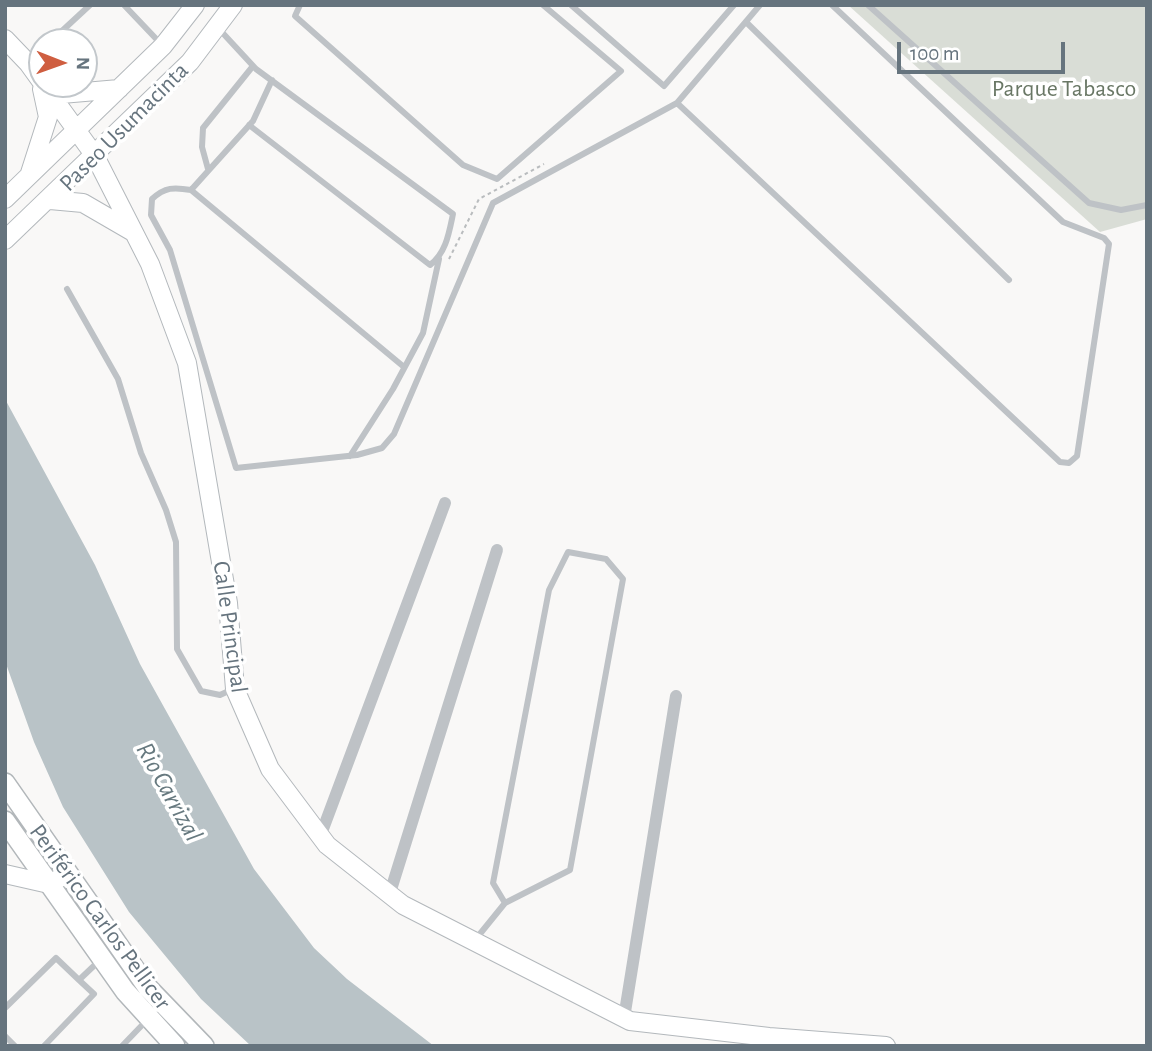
<!DOCTYPE html>
<meta charset="utf-8">
<style>
body{margin:0}
#map{position:relative;width:1152px;height:1051px;overflow:hidden;background:#f9f8f7;font-family:"Alegreya Sans",sans-serif}
canvas{display:block}
.frame{position:absolute;inset:0;border:7px solid #66747e;pointer-events:none}
.north{position:absolute;left:28px;top:28px;width:70px;height:70px;box-sizing:border-box;background:#fff;border:2px solid #c2c7cb;border-radius:50%;rotate:91deg;font-size:19px;font-weight:700;line-height:28px;text-align:center;color:#66747e}
.north::after{content:'';display:block;margin:auto;width:24px;height:32px;background:#cf5e40;clip-path:polygon(50% 0,100% 100%,50% 72%,0 100%)}
.scale{position:absolute;left:897px;top:42px;width:168px;height:32px;box-sizing:border-box;border:4px solid #66747e;border-top:0;padding-left:9px;font-size:21px;line-height:24px;white-space:nowrap;color:#66747e;-webkit-text-stroke:5px #fff;paint-order:stroke}
</style>
<div id="map">
<canvas width="1152" height="1051"></canvas>
<div class="frame"></div>
<div class="north">N</div>
<div class="scale">100 m</div>
</div>
<script>
const ctx = document.querySelector('canvas').getContext('2d');
ctx.lineJoin = 'round';
function paint(path, color) {
  ctx.fillStyle = color;
  ctx.fill(path, 'evenodd');
}
function trace(path, color, width, dash) {
  ctx.strokeStyle = color;
  ctx.lineWidth = width;
  ctx.lineCap = dash ? 'butt' : 'round';
  ctx.setLineDash(dash || []);
  ctx.stroke(path);
}
function drawText(font, color, halo, rows, align = 'center') {
  ctx.font = font + ' "Alegreya Sans",sans-serif';
  ctx.lineWidth = 7;
  ctx.setLineDash([]);
  ctx.textBaseline = 'middle';
  ctx.strokeStyle = halo;
  ctx.fillStyle = color;
  for (const [text, x, y, turn = 0] of rows) {
    ctx.save();
    ctx.translate(x, y);
    ctx.rotate((+turn || 0) * Math.PI / 180);
    ctx.textAlign = isNaN(turn) ? turn : align;
    if (halo) ctx.strokeText(text, 0, 0);
    ctx.fillText(text, 0, 0);
    ctx.restore();
  }
}
paint(new Path2D(`
 M848,5H1147V219L1100,232Z`), '#d9ddd6');
paint(new Path2D(`
 M5,399L95,565L140,664L254,869L314,948L347,979L434,1046H251L201,999L129,912L63,807L34,742L5,661Z`), '#b9c3c7');
const secondary = new Path2D(`
 M5,39L28,63L95,156L150,264L187,363L228,603L235,689L270,769L327,845L403,905L630,1021L769,1037L886,1046
 M50,95L119,89
 M30,173L48,117L42,89
 M5,199L163,46L195,5
 M50,200L83,203L133,232
 M5,240L190,62L233,5
 M5,874L49,884L67,874`);
const primary = new Path2D(`
 M5,783L148,988L204,1046
 M5,821L125,991L175,1046`);
trace(secondary, '#b3b8bc', 20);
trace(primary, '#b2b7ba', 22);
trace(new Path2D(`
 M449,259L479,199L544,164`), '#b9bcbe', 2, [3.5, 3.5]);
trace(new Path2D(`
 M124,5L162,45
 M300,5L295,16L463,165L497,179L621,71L543,5
 M571,5L664,86L734,5
 M868,5L1089,203L1121,210L1147,205
 M746,22L1009,280
 M219,29L256,69L453,214C449,233 446,253 430,265L249,125
 M50,42L90,5
 M28,63L42,50
 M677,103L1060,462L1069,463L1077,456L1109,244L1104,238L1063,222L832,5
 M208,169L202,147L203,128L253,66
 M191,190L253,121L272,80
 M67,289L118,379L141,453L166,510L176,542L177,649L201,691L220,695L233,689
 M404,367L191,190C174,187 165,187 152,199L151,215L170,250L236,468L357,455L382,448L394,434L493,203L677,103L760,5
 M350,456L393,389L423,333L439,259
 M475,940L505,903L570,870L623,579L606,559L568,552L549,590L493,883L505,903
 M5,1008L56,958L79,980
 M5,1036L15,1046
 M44,1046L94,994L79,980L99,961
 M122,1046L147,1020`), '#bec2c6', 6);
trace(new Path2D(`
 M320,837L445,503
 M389,896L497,550
 M624,1018L676,696`), '#bec2c6', 12);
trace(secondary, '#fff', 18);
trace(primary, '#fff', 19);
drawText('24px', '#697765', '#fff', [
 ["Parque Tabasco",1064,89]
]);
drawText('24px', '#66747e', '#fff', [
 ["Paseo Usumacinta",124,127,-45],
 ["Calle Principal",230,627,82],
 ["Periférico Carlos Pellicer",100,917,54]
]);
drawText('italic 26px', '#67797f', '#fff', [
 ["Rio Carrizal",169,792,61]
]);
</script>
